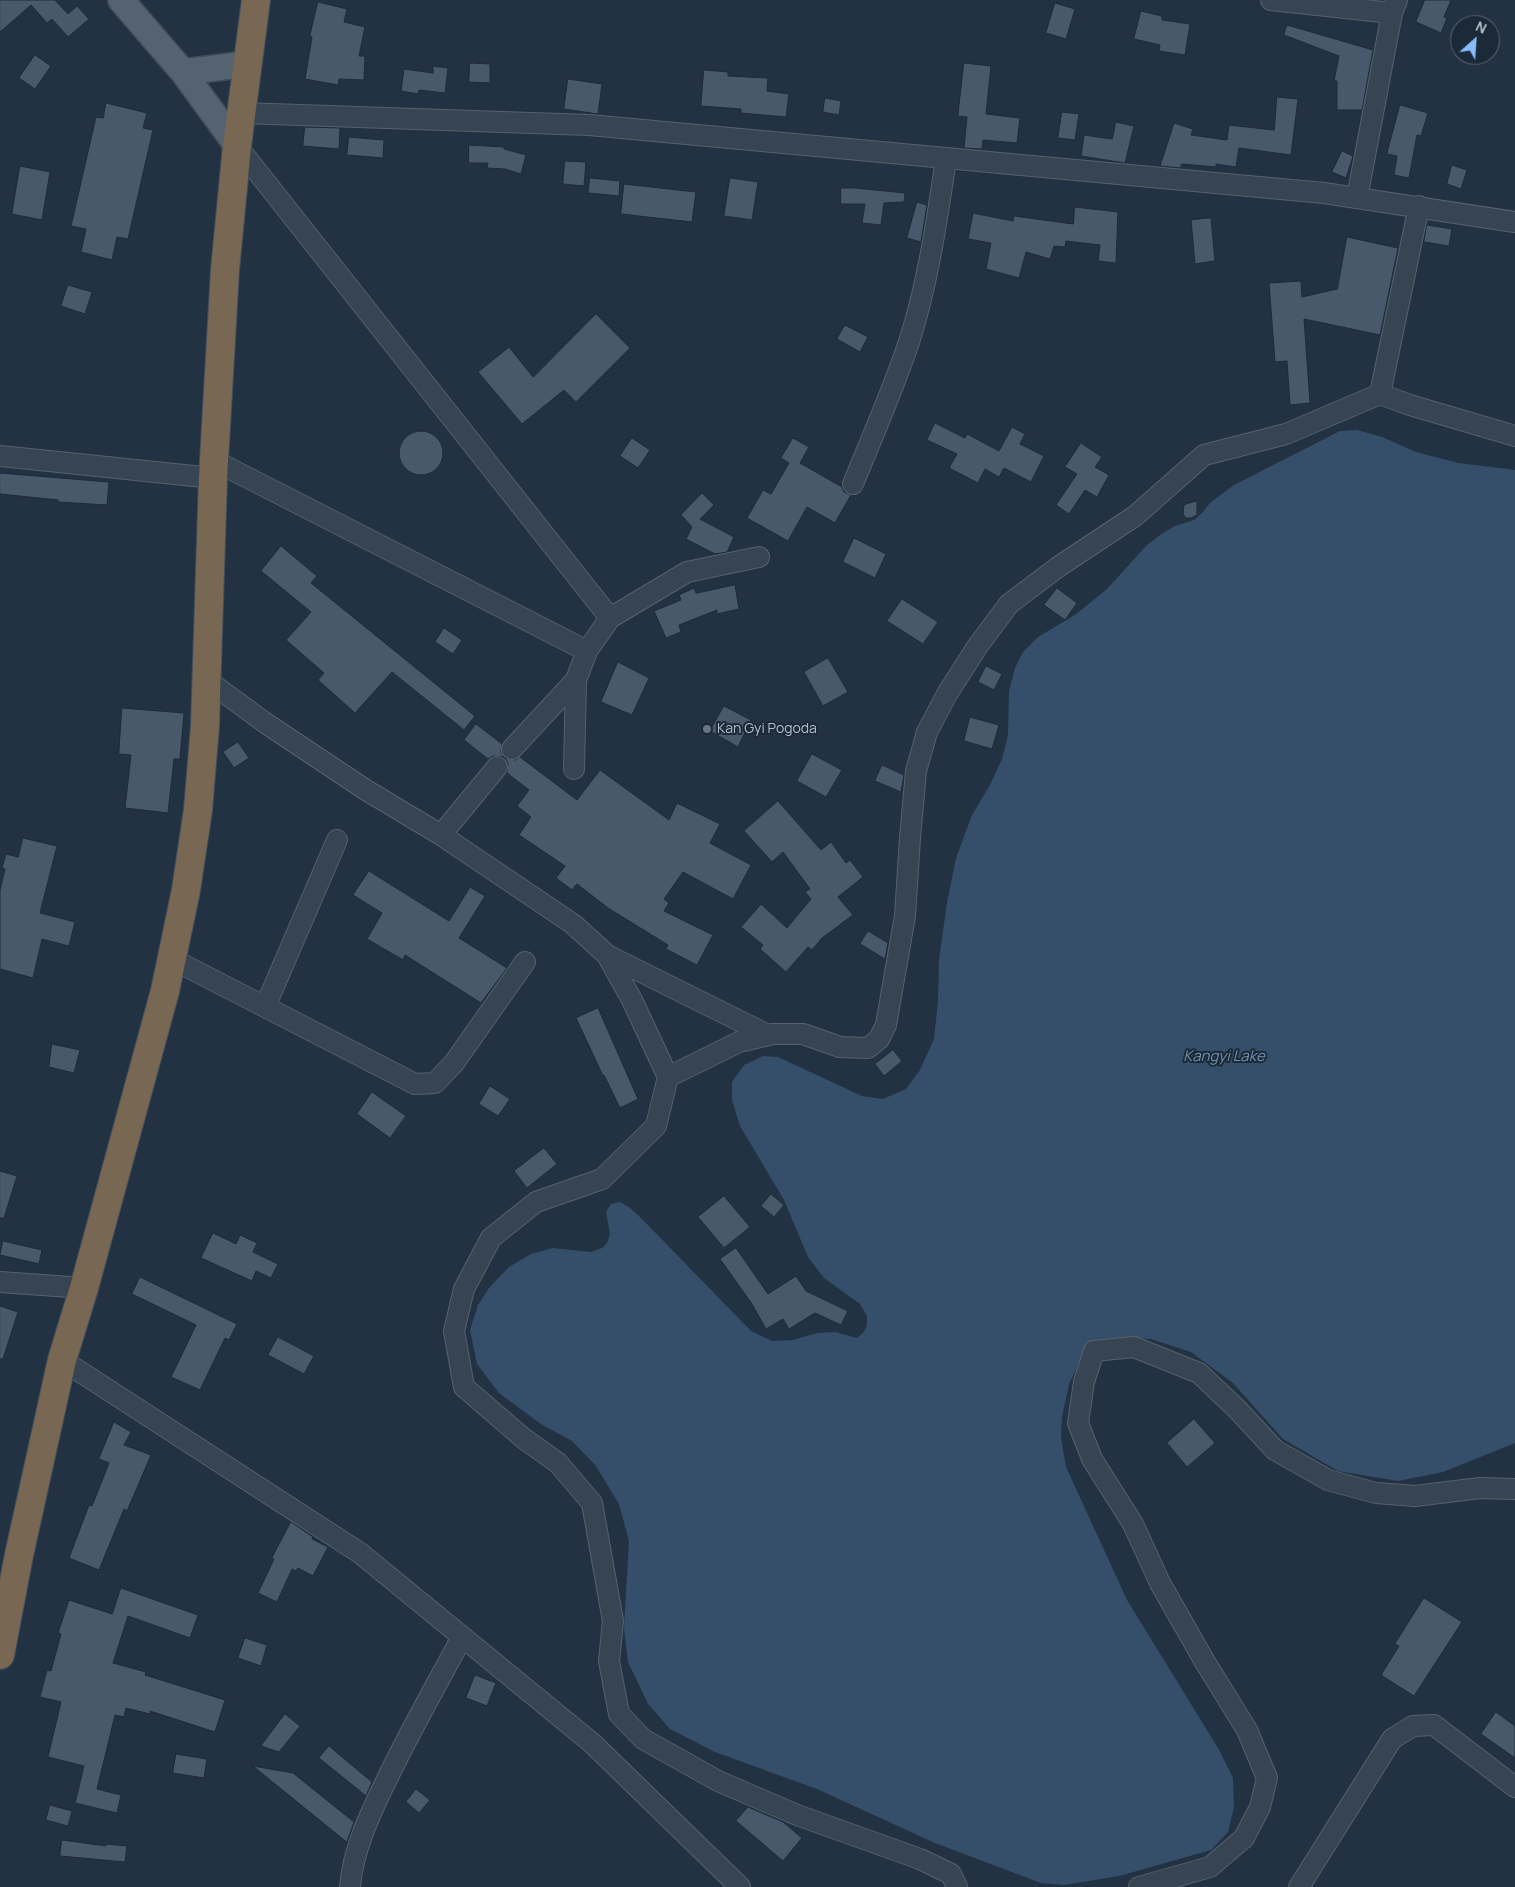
<!DOCTYPE html>
<style>
body{margin:0}
#map{position:relative;width:1515px;height:1887px;overflow:hidden;background:#233242;font-family:Manrope,sans-serif}
canvas{display:block}
.north{position:absolute;left:1450px;top:15px;width:50px;height:50px;box-sizing:border-box;background:#1c2936;border:1px solid #596572;border-radius:50%;rotate:26deg;font-size:14px;font-weight:700;line-height:20px;text-align:center;color:#b4bfcc}
.north::after{content:'';display:block;margin:auto;width:18px;height:22px;background:#85bdff;clip-path:polygon(50% 0,100% 100%,50% 72%,0 100%)}
</style>
<div id="map">
<canvas width="1515" height="1887"></canvas>
<div class="north">N</div>
</div>
<script>
const ctx = document.querySelector('canvas').getContext('2d');
ctx.lineJoin = 'round';
function paint(path, color) {
  ctx.fillStyle = color;
  ctx.fill(path, 'evenodd');
}
function trace(path, color, width, dash) {
  ctx.strokeStyle = color;
  ctx.lineWidth = width;
  ctx.lineCap = dash ? 'butt' : 'round';
  ctx.setLineDash(dash || []);
  ctx.stroke(path);
}
function drawText(font, color, halo, rows, align = 'center') {
  ctx.font = font + ' Manrope,sans-serif';
  ctx.lineWidth = 4;
  ctx.setLineDash([]);
  ctx.textBaseline = 'middle';
  ctx.strokeStyle = halo;
  ctx.fillStyle = color;
  for (const [text, x, y, turn = 0] of rows) {
    ctx.save();
    ctx.translate(x, y);
    ctx.rotate((+turn || 0) * Math.PI / 180);
    ctx.textAlign = isNaN(turn) ? turn : align;
    if (halo) ctx.strokeText(text, 0, 0);
    ctx.fillText(text, 0, 0);
    ctx.restore();
  }
}
paint(new Path2D(`
 M1357,430L1382,437L1416,452L1458,463L1515,470V1443L1443,1472L1398,1481L1338,1471L1283,1439L1233,1383L1191,1352L1151,1339L1122,1337L1100,1343L1081,1359L1069,1384L1062,1417L1061,1438L1066,1467L1127,1600L1218,1748L1233,1778L1234,1807L1228,1832L1211,1850L1119,1876L1064,1885L1041,1883L935,1843L817,1789L715,1752L670,1729L648,1704L628,1662L624,1628L629,1541L619,1504L596,1466L572,1441L541,1424L499,1393L477,1364L470,1330L478,1305L489,1288L509,1267L531,1254L553,1248L591,1252L602,1248L607,1243L610,1234L606,1212L611,1204L620,1202L629,1207L642,1219L751,1331L772,1341L793,1340L817,1333L835,1332L857,1338L864,1332L867,1325V1316L860,1304L824,1278L808,1257L784,1200L740,1126L732,1100V1082L744,1065L763,1056L778,1057L862,1096L883,1099L906,1089L920,1070L934,1039L938,1001L939,959L947,903L956,858L972,815L990,785L1002,759L1008,735L1009,691L1015,668L1023,652L1038,637L1075,615L1107,589L1147,545L1160,535L1175,526L1194,520L1201,514L1211,502L1234,485L1340,431Z`), '#354f6a');
const building = new Path2D(`
 M0,0H55L68,14L77,6L89,19L68,37L52,19L47,23L31,5L0,32Z
 M1425,0H1451L1444,17L1447,18L1441,33L1416,22Z
 M318,2L347,9L344,22L365,27L359,56H365L364,80L339,79L338,85L305,79L312,37L310,36Z
 M1055,3L1075,9L1066,39L1046,33Z
 M1141,11L1162,16V20L1190,24L1185,55L1159,51L1160,45L1134,39Z
 M1287,25L1373,50L1362,110H1337V81H1334L1339,56L1284,35Z
 M35,55L51,66L35,89L19,78Z
 M470,63L490,64V83L469,82Z
 M964,63L991,66L986,114L1020,118L1017,143L983,140L982,149L964,148L967,117L958,116Z
 M433,66L448,68L445,93L419,90L418,94L401,91L404,69L433,73Z
 M704,70L728,72V76L768,78L767,91L789,94L786,117L741,113V109L701,106Z
 M568,79L602,84L598,114L564,109Z
 M1277,97L1298,99L1291,155L1239,148L1236,167L1216,164V167L1182,164L1180,168L1160,166L1174,123L1193,129L1191,135L1227,140L1229,125L1274,130Z
 M825,98L841,101L839,115L823,112Z
 M106,103L147,113L143,128L153,130L128,239L117,237L112,260L81,252L86,229L71,226L96,117L103,118Z
 M1400,105L1428,113L1421,136L1417,135L1409,178L1394,175L1397,156L1387,154Z
 M1062,112L1079,114L1075,140L1058,138Z
 M1116,122L1134,126L1125,163L1081,156L1084,135L1112,139Z
 M305,127L340,128L339,149L303,146Z
 M349,137L384,140L383,158L347,155Z
 M469,145L504,147V149L526,155L521,174L505,169L487,168L488,163H469Z
 M1342,151L1353,156L1346,178L1332,172Z
 M565,161L586,162L584,186L563,184Z
 M1452,165L1467,170L1461,189L1447,184Z
 M20,166L50,172L42,220L12,214Z
 M590,178L620,181L619,196L588,193Z
 M730,178L758,182L752,220L724,216Z
 M624,184L696,192L692,222L621,214Z
 M841,188H855L905,193L904,202L884,203L881,225L862,223L865,204H841Z
 M917,202L927,205L921,242L907,238Z
 M1075,207L1118,212L1116,263L1098,261L1100,245L1066,241L1065,247L1054,246L1050,259L1026,252L1019,278L986,269L991,243L968,239L973,213L1013,221L1014,216L1073,224Z
 M1211,218L1215,261L1195,264L1191,220Z
 M1427,225L1452,229L1449,246L1424,242Z
 M1347,237L1398,248L1380,335L1304,319L1310,403L1290,405L1287,361L1275,362L1269,283L1301,281L1302,297L1337,289Z
 M68,285L92,292L85,314L61,306Z
 M596,314L630,348L576,402L564,390L522,424L478,372L509,347L533,377Z
 M845,325L868,337L860,352L837,339Z
 M935,423L965,438L967,434L999,451L1012,427L1025,434L1020,444L1044,456L1031,482L1004,468L999,477L985,469L978,483L949,468L957,454L927,440Z
 M399 453a22 22 0 1 1 44 0a22 22 0 1 1-44 0Z
 M632,438L650,450L638,468L620,456Z
 M793,438L809,447L800,463L842,487L844,492L851,495L835,523L807,507L788,541L747,518L763,490L771,494L789,463L781,458Z
 M1081,443L1102,457L1095,467L1109,475L1097,497L1085,490L1069,514L1056,505L1077,474L1065,467Z
 M0,473L109,482L107,505L58,502V500L0,494Z
 M702,493L714,505L700,519L734,537L727,552L715,554L686,539L692,527L681,515Z
 M1197,501V515L1191,518H1186L1183,514L1184,505Z
 M854,538L886,554L875,578L843,562Z
 M281,546L317,576L311,583L475,716L464,730L392,672L355,713L318,680L324,673L286,640L311,612L261,571Z
 M735,585L739,609L717,614V610L679,625L681,632L666,638L654,611L681,600L679,595L694,588L696,593Z
 M1057,588L1077,603L1065,620L1044,605Z
 M902,599L938,622L923,644L887,621Z
 M444,628L462,640L453,654L435,642Z
 M828,658L848,692L823,706L804,672Z
 M618,662L649,678L632,715L601,702Z
 M986,666L1002,674L994,690L978,682Z
 M724,706L751,720L738,747L710,731Z
 M122,708L184,713L180,759H174L168,813L125,808L131,755L119,754Z
 M970,717L999,725L992,749L964,741Z
 M476,724L502,744L501,752L504,757L493,756L488,759L464,740Z
 M238,742L249,758L234,768L223,752Z
 M812,754L842,770L826,797L797,781Z
 M520,757L577,800L600,770L669,820L677,803L720,824L710,843L751,865L733,899L683,872L664,899L669,903L664,911L713,935L697,965L666,949L668,945L608,908L577,884L572,890L556,878L565,866L519,835L531,817L517,806L529,790L507,773L508,763L505,758L515,760Z
 M882,765L904,775L901,792L875,781Z
 M778,801L821,850L831,842L846,863L850,860L863,877L838,897L853,915L822,938L812,950L808,947L786,972L760,949L763,945L741,927L761,904L787,928L811,899L805,892L810,889L783,852L772,862L744,831Z
 M23,838L57,846L40,913L75,922L69,946L42,939L33,978L0,969V890L5,869L2,868L6,854L18,857Z
 M369,871L449,921L470,887L485,896L459,938L507,968L481,1003L405,955L403,960L367,939L382,913L353,895Z
 M868,931L888,943L885,959L860,944Z
 M598,1008L638,1099L620,1108L604,1075L603,1076L576,1018Z
 M52,1044L80,1050L74,1073L49,1067Z
 M893,1050L902,1061L884,1076L875,1064Z
 M490,1086L510,1099L498,1116L479,1104Z
 M372,1092L406,1116L390,1138L357,1114Z
 M544,1148L557,1164L527,1188L514,1171Z
 M0,1171L17,1176L4,1218H0Z
 M771,1194L784,1205L774,1217L761,1206Z
 M724,1196L750,1227L724,1248L698,1217Z
 M213,1233L236,1244L240,1235L257,1243L253,1252L278,1264L271,1278L256,1271L252,1281L201,1258Z
 M3,1241L42,1250L39,1264L0,1255Z
 M736,1248L768,1294L796,1276L806,1291L848,1311L841,1325L815,1313L789,1329L783,1319L766,1329L752,1304L720,1259Z
 M140,1277L237,1324L229,1340L225,1338L200,1390L171,1377L196,1325L132,1294Z
 M0,1306L18,1312L3,1359H0Z
 M278,1337L314,1356L304,1374L268,1355Z
 M1194,1419L1215,1443L1187,1467L1167,1443Z
 M114,1422L131,1432L124,1445L151,1455L127,1511L124,1509L99,1570L69,1558L89,1505L92,1506L109,1463L99,1459Z
 M291,1522L313,1537L312,1539L328,1547L313,1576L298,1568L296,1571L292,1569L277,1602L258,1593L274,1559L272,1558Z
 M121,1588L198,1615L190,1638L128,1616L113,1663L146,1672L145,1675L225,1700L215,1732L150,1711V1714L126,1708L124,1717L115,1715L97,1789L121,1795L117,1813L75,1803L84,1766L48,1757L61,1702L40,1697L47,1670L51,1671L61,1634L58,1633L69,1600L112,1614Z
 M1424,1598L1462,1622L1414,1696L1381,1675L1399,1646L1395,1644Z
 M245,1638L267,1645L261,1666L238,1658Z
 M475,1675L496,1683L487,1706L466,1698Z
 M1496,1712L1515,1726V1758L1481,1734Z
 M285,1714L300,1726L279,1752L261,1746Z
 M329,1746L372,1782L366,1796L319,1758Z
 M176,1754L207,1759L204,1778L173,1773Z
 M253,1766L293,1773L354,1822L347,1842Z
 M416,1789L430,1800L419,1813L406,1802Z
 M50,1805L72,1811L68,1826L46,1820Z
 M748,1807L783,1822L802,1838L783,1861L736,1821Z
 M62,1840L106,1846V1844L127,1846L125,1862L60,1856Z`);
paint(building, '#48596b');
trace(building, '#1e2b38', 1);
const minor = new Path2D(`
 M1271,0L1392,13
 M242,113L589,125L1324,193L1515,222
 M237,146L610,618L587,651L576,680L574,769
 M1357,198L1392,13L1397,0
 M1380,394L1419,206
 M0,456L213,478
 M215,461L587,651
 M853,484C872,437 893,390 909,342C928,283 937,220 946,159
 M610,618L687,572L759,557
 M207,680L264,722L366,790L441,835L573,924L607,955L632,1000L668,1077L656,1126L602,1179L536,1202L491,1238L464,1289L454,1331L464,1387L523,1438L558,1463L592,1503L613,1621L609,1661L619,1714L643,1739L718,1781L797,1815L920,1859L951,1874L957,1887
 M512,749L576,680
 M441,835L497,767
 M607,955L768,1035
 M172,959L415,1084L435,1083L454,1063L525,962
 M265,1007L337,840
 M668,1077L739,1042L773,1034H803L840,1047L868,1048L879,1039L886,1025L905,916L910,838L916,771L927,732L947,694L977,647L1009,604L1058,567L1135,516L1204,455L1286,434L1380,394L1410,405L1515,436
 M0,1282L84,1288
 M62,1360L360,1553L592,1743L740,1887
 M350,1887C353,1849 370,1814 387,1779C410,1731 437,1684 462,1637
 M1139,1887L1210,1867L1244,1838L1260,1807L1267,1778L1247,1730L1205,1662L1160,1583L1133,1524L1092,1459L1078,1423L1084,1382L1094,1351L1134,1347L1199,1373L1237,1409L1275,1450L1328,1480L1376,1493L1415,1496L1480,1488L1515,1489
 M1299,1887L1392,1739L1413,1726L1434,1725L1515,1787`);
const major = new Path2D(`
 M121,0L183,72L237,146
 M183,72L247,64`);
const highway = new Path2D(`
 M0,1655L19,1555L62,1360L84,1288L165,991L186,890L198,810L205,726L213,478L225,270L237,146L256,0`);
trace(minor, '#55626f', 22);
trace(major, '#414d5a', 28);
trace(highway, '#424f5c', 30);
trace(minor, '#374451', 20);
trace(major, '#556371', 25);
trace(highway, '#786753', 28);
for (const [x, y, r, color] of [
 [707,729,5,"#6b7280"]
]) {
  const dot = new Path2D();
  dot.arc(x, y, r, 0, 2 * Math.PI);
  ctx.fillStyle = color;
  ctx.fill(dot);
  trace(dot, '#1c2936', 2);
}
drawText('14px', '#b4bfcc', '#1c2936', [
 ["Kan Gyi Pogoda",717,729]
], 'left');
drawText('italic 15px', '#7191b2', '#1c2936', [
 ["Kangyi Lake",1224,1057]
]);
</script>
